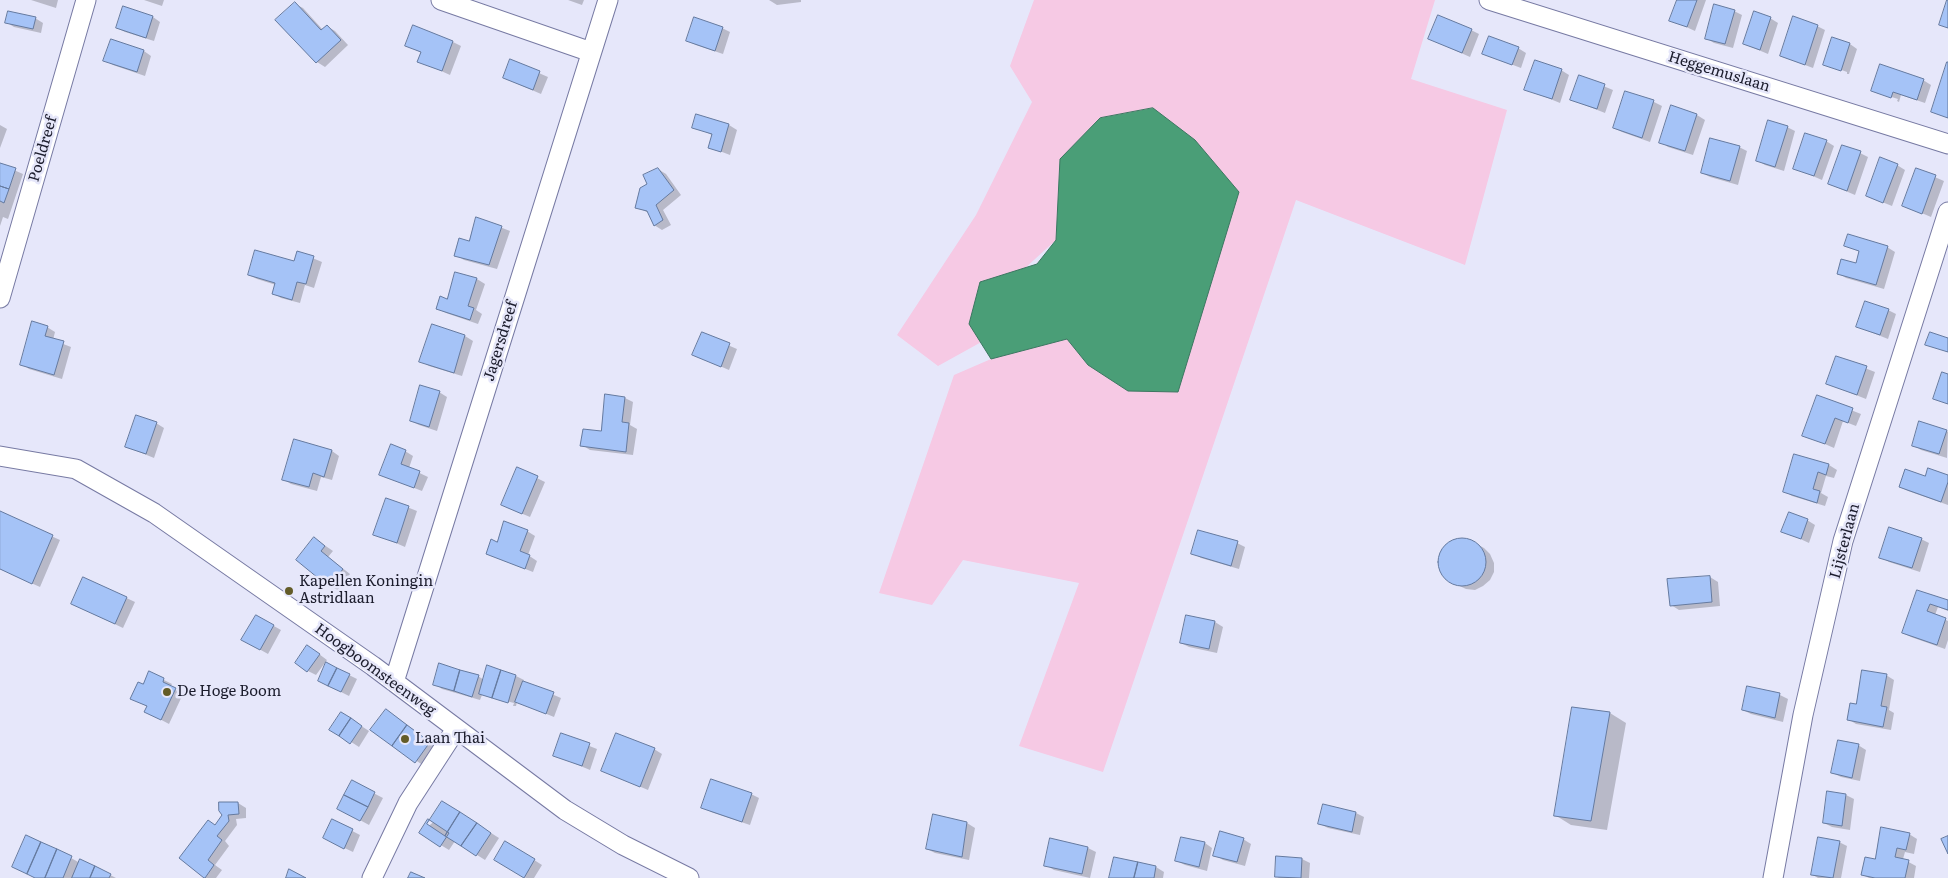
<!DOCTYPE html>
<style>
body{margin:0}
canvas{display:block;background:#e6e7fa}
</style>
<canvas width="1948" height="878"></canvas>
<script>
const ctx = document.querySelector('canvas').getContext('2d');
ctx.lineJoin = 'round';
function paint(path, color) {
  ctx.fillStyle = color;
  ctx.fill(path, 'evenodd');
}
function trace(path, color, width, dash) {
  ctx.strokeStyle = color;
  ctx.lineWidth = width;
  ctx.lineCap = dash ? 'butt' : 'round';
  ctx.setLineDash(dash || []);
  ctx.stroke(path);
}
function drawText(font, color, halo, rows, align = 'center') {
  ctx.font = font + ' Literata,serif';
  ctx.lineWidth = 5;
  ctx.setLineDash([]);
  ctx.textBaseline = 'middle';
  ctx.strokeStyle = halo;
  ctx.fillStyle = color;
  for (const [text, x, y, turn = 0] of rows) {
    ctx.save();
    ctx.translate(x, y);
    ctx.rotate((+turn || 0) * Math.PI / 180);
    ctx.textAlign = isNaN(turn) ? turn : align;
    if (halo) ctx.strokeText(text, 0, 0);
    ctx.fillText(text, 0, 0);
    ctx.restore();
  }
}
paint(new Path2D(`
 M1034,0H1435L1411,79L1507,110L1465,265L1296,200L1103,772L1019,746L1079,583L963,560L932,605L879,593L954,375L991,359L1067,338L1088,365L1060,159L1056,240L1002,289L985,340L938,366L897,335L976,215L1032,102L1010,66Z`), '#f6c9e4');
const water = new Path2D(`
 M1153,108L1195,140L1239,192L1178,392L1128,391L1088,365L1067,339L991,359L969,324L980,282L1037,264L1056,240L1060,159L1100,118Z`);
paint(water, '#4a9e77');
trace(water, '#3c7761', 1);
paint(new Path2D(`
 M31,0H58L56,8Z
 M144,0H164L162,6Z
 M568,0H584L582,5Z
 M769,0H801V2L777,5Z
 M1678,0H1706L1695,31L1671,20Z
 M295,4L303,8L323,30L327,26L335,31L348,45L325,67L317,62L277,20Z
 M1734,11L1742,15L1733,48L1714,43L1706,38Z
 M153,17L160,22L154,41L125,32L117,28Z
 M35,18L43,23L41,33L14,27L6,22Z
 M1770,18L1778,23L1768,54L1744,44Z
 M1817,26L1825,30L1813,68L1781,56Z
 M722,28L730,32L723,54L696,45L688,41Z
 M1471,30L1479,34L1470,57L1430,39Z
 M453,42L461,46L450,75L419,61L422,53L406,45Z
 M1850,44L1857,49L1849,74H1847V72L1831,66V68L1824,64Z
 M1518,48L1526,53L1521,68L1484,54Z
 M144,51L151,56L145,76L113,65L105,60Z
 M511,61L548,77L541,94L504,78Z
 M1561,70L1569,75L1560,103L1526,89Z
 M1579,76L1613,90L1605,113L1572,100Z
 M1923,80L1931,85L1925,103L1901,95L1899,102L1897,101L1898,99L1879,93V94L1873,91Z
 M1626,92L1654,102L1662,106L1650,142L1622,132L1614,128Z
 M1672,107L1697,115L1705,120L1693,155L1668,147L1661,142Z
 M697,116L729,125L737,130L730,155L709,147L712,135L694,127Z
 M0,125L7,129L0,148Z
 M1787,127L1795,131L1784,171L1765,165L1757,160Z
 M1826,141L1834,146L1822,180L1794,168Z
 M1739,147L1747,151L1738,185L1710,177L1702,173Z
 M1860,153L1868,157L1855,195L1829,184Z
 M0,164L23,174L8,219L3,217L0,226Z
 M1897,165L1905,170L1892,206L1867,196Z
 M658,169L666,174L681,195L663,210L671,225L662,230L654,225L649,213L636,207Z
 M1916,169L1944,181L1931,217L1903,205Z
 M477,218L510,231L497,269L464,260L456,255L469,242Z
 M1846,246L1887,247L1895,252L1884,289L1846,278L1838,273L1857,265L1860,252Z
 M298,252L322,262L314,288L305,285L300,303L281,298L273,293L276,285L257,279L249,275L295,263Z
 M456,274L477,279L485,284L476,310L482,314L478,324L446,313L438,309L448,300Z
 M1888,310L1896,314L1888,339L1858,327Z
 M433,325L465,336L473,341L462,376L429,366L421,361Z
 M47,327L55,332L53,340L71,347L62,379L29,369L22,364Z
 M702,334L737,349L729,370L694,355Z
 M1837,357L1875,372L1866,399L1828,384Z
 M439,392L447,397L437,431L419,425L411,421Z
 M606,396L625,398L633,402L630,425L637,429L633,455L590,450L582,445L602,432Z
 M1818,397L1861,414L1856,426L1843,421L1834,448L1804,435Z
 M156,423L164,428L154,458L127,447Z
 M1947,431L1948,432L1947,458L1921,450L1913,445Z
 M332,451L339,456L332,480L321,477L317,491L291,484L283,479Z
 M405,451L413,456L409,468L428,477L422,491L381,475Z
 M1795,455L1829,465L1837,470L1834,478L1826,476L1821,493L1828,497L1825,506L1792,496L1784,491Z
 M518,469L545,482L530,517L511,509Z
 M1948,476V505L1908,491L1900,487L1926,478Z
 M387,499L417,511L405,547L375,534Z
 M0,513L60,540L40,587L0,569Z
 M1807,520L1815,525L1809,543L1783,531Z
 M527,531L535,536L528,555L537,561L533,572L487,554L498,544Z
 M314,538L333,551L328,557L350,574L338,590L330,586Z
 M1458,539H1467L1475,543L1484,548L1490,554L1494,563V572L1490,580L1483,586L1475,590L1466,589L1449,581L1442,574L1439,566V557L1443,548L1449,542Z
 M1921,539L1929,543L1920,572L1889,562L1881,557Z
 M1237,543L1245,547L1239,569L1201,558L1193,553Z
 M1710,577L1718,582L1720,606L1679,610L1671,605Z
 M84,578L135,602L123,628L72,604Z
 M1917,591L1948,602V611L1938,607L1935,615L1948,621V640L1945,649L1911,637L1903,633Z
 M256,616L281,630L268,654L243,640Z
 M1215,622L1223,627L1217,653L1189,647L1181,643Z
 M315,651L327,660L316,675L308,671Z
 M488,667L516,676L524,680L523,682L561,698L554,717L517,702L516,706H513L514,703L482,695L480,700L442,689L435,684L478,676L484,680Z
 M150,673L172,684L170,687L183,694L169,724L154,716L148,707L140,703L144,686Z
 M349,675L357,679L349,696L327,685Z
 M1886,675L1894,680L1889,710L1894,713L1891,730L1856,724L1848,719L1857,706Z
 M1748,687L1780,695L1788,699L1783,722L1751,714L1743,710Z
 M1573,708L1610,713L1626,723L1607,830L1571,825L1555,815Z
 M394,715L438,748L424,766L372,730Z
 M349,718L369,731L359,747L331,729Z
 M562,735L597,749L590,770L554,755Z
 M1858,745L1866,750L1860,781L1841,777L1833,773Z
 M654,749L662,754L648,790L603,771Z
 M352,782L383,798L369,825L347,813Z
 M751,794L759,798L750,825L711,812L703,807Z
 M1846,795L1854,799L1850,830L1832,827L1824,823Z
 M238,803L246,808V818L236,819L237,825L225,841L229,846L215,865L222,870L216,878H206L180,858Z
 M450,807L499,838L485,860L455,841L449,850L421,833Z
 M1356,813L1364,817L1360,835L1328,828L1320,824Z
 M333,821L360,835L353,852L332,842Z
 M967,823L975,828L969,860L935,853L927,849Z
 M1909,834L1917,839L1914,854L1905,852L1903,859L1916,866L1914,878H1869L1863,875L1876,860Z
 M1243,839L1251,844L1245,866L1223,860L1215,855Z
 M1051,840L1088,848L1096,852L1090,878L1054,870L1046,865Z
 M506,842L542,865L534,878H526L495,859Z
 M1839,842L1847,846L1841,878H1818L1813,875Z
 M1205,843L1212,848L1207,871L1185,865L1177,861Z
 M71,858L80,863L81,860L116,878H36Z
 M1115,858L1156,867L1164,872L1163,878H1112Z
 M1302,859L1310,863L1309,878H1279L1276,876Z`), '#0003');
const building = new Path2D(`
 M1677,0H1697L1687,27L1669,21Z
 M1947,0H1948V28L1939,25Z
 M295,2L321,30L327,25L341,40L316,63L275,20Z
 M1714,4L1735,10L1725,44L1705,39Z
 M123,6L153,16L146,38L116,28Z
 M8,11L36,17L33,29L5,23Z
 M1754,11L1771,17L1760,50L1743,44Z
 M1438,15L1472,29L1462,53L1428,39Z
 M1793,16L1818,25L1805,65L1780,56Z
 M694,17L723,27L715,51L686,41Z
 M413,25L453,41L442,71L417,62L421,52L405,46Z
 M1489,36L1519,47L1512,65L1482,54Z
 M1832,37L1850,43L1841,71L1823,65Z
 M111,39L144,50L137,72L103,61Z
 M510,59L540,71L533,90L503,78Z
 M1535,60L1562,69L1552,99L1524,90Z
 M1947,62H1948V118L1931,112Z
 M1880,64L1924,79L1917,100L1893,92L1891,98L1871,91Z
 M1579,75L1605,84L1597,109L1570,100Z
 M1625,91L1654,100L1642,138L1613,128Z
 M1671,105L1697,114L1685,151L1659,143Z
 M696,114L729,124L721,152L708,148L712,134L692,128Z
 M1768,120L1788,126L1775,167L1756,161Z
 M1805,133L1827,140L1814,176L1793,169Z
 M1710,138L1740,146L1730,181L1701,173Z
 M1842,145L1861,151L1847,191L1828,184Z
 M1880,157L1898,164L1883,203L1866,196Z
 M0,163L16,168L9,189L0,186Z
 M658,168L674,190L656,205L663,220L654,226L647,211L635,208L640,188L647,184L643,175Z
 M1916,168L1936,175L1922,214L1902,206Z
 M0,186L9,189L4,203L0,201Z
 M476,217L502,226L489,265L454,256L459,238L469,241Z
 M1848,234L1888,246L1876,285L1837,274L1841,259L1856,263L1859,251L1844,246Z
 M255,250L294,261L297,251L314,256L306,284L297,282L292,300L272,294L275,283L248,275Z
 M455,272L477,278L468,306L474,308L470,320L436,309L440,296L447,299Z
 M1865,301L1889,309L1880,335L1856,327Z
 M32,321L48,326L45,336L64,341L54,375L20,365Z
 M432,324L465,335L454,373L419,362Z
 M702,332L730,343L721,367L692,355Z
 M1930,332L1948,338V352L1925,345Z
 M1836,356L1867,366L1857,395L1826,384Z
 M1942,372L1948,374V404L1933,399Z
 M420,385L440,391L429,427L410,421Z
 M605,394L625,397L622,422L629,423L626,452L580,446L583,429L601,431Z
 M1817,395L1853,408L1848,423L1835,418L1825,444L1802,436Z
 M136,415L157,422L146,454L125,447Z
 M1919,421L1947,430L1939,454L1912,446Z
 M294,439L332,450L324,477L313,473L309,487L282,480Z
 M391,444L406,450L401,464L420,471L414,488L379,475Z
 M1794,454L1829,464L1826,475L1818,472L1813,489L1820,491L1817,503L1783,492Z
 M517,467L538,476L522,514L501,505Z
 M1928,468L1948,475V482L1941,502L1899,487L1905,469L1925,476Z
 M386,498L409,506L397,543L373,535Z
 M0,511L53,535L32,584L0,569Z
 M1789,512L1808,519L1801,539L1781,532Z
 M504,521L528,530L520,551L530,555L525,569L486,554L491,539L497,542Z
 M1889,527L1922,538L1912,568L1879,558Z
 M1198,530L1238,541L1231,566L1191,554Z
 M314,537L325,546L321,551L343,569L329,587L296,560Z
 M1438 562a24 24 0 1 1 48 0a24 24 0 1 1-48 0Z
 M1710,576L1712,602L1670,606L1667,579Z
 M83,577L127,597L115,624L71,604Z
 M1917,590L1948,600V610L1930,604L1927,611L1946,618L1937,645L1902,633Z
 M256,615L274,625L260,650L241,640Z
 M1186,615L1215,621L1209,649L1180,643Z
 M307,645L320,654L307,672L295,663Z
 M326,662L337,668L328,686L318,681Z
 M439,663L460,670L454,691L433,685Z
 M487,665L501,670L492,698L479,694Z
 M337,668L350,674L341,692L328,686Z
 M460,670L479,675L472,697L454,691Z
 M501,670L516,675L508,703L492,698Z
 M1862,670L1887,674L1881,706L1887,707L1883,727L1847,720L1850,703L1856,704Z
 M149,671L164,678L163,682L176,688L161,720L144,712L147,706L130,699L138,682L143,684Z
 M523,681L554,692L546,714L515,702Z
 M1747,686L1780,693L1775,718L1742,710Z
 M1572,707L1610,712L1591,821L1554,816Z
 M386,709L407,725L392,746L370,730Z
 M341,712L351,718L339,736L329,730Z
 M351,718L362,726L350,744L339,736Z
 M407,725L430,742L415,763L392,746Z
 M561,733L590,743L582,766L553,756Z
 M616,733L655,748L640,787L601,771Z
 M1838,740L1859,744L1852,778L1831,773Z
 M711,779L752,793L742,822L701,808Z
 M352,780L375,792L368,807L344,795Z
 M1827,791L1846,794L1842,826L1823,823Z
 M344,795L368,807L360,821L337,809Z
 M442,801L460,812L445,836L427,824Z
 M219,802H238L239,814L228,815L229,821L217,836L222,840L208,860L214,865L205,878H204L179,858L208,820L215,825L222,815L219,811Z
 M1323,804L1356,812L1352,832L1318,824Z
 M460,812L477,823L461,846L445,836Z
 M933,814L967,822L962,857L926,849Z
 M332,819L353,829L344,849L323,838Z
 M428,819L449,833L440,847L419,833Z
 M477,823L491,833L476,856L461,846Z
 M1881,827L1910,833L1906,850L1897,848L1895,857L1909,860L1905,878H1875L1861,875L1865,857L1875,859Z
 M1220,831L1244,838L1237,862L1213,856Z
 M26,835L41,842L27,874L12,867Z
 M1948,836V854L1941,839Z
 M1181,837L1205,842L1199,867L1175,861Z
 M1818,837L1840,841L1833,878L1811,875Z
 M1050,838L1088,847L1082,874L1044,866Z
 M505,841L535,859L524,878L494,860Z
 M41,842L57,849L45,878H35L27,874Z
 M57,849L72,856L63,878H45Z
 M1276,856L1302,858L1301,878L1275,877Z
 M1114,857L1138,862L1134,878H1109Z
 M80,859L95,866L90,878H72Z
 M1138,862L1156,866L1154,878H1134Z
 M95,866L111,874L109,878H90Z
 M289,869L306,878H286Z
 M411,872L425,878H408Z`);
paint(building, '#a5c3f7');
trace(building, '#657a9f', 1);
const minor = new Path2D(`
 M441,0L591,52
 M1489,0L1948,144
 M0,298L86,0
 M0,456L76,469L154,513L373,666L565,810L623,845L689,878
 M394,682L608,0
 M372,878L408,803L456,729
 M1773,878L1803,715L1843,541L1948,212`);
trace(minor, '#777aa3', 21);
trace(minor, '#fff', 19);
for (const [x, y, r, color] of [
 [289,591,5,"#635c28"],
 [167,692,5,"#635c28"],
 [405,739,5,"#635c28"]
]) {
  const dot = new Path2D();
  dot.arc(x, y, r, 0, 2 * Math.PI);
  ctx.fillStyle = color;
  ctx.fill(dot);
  trace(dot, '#e6e7fa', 2);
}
drawText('15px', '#1c1d2d', '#e6e7fa', [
 ["Heggemuslaan",1719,72,17],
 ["Poeldreef",43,149,-74],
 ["Jagersdreef",501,341,-73],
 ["Lijsterlaan",1845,541,-75],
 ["Hoogboomsteenweg",375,670,36]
]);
drawText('15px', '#1c1d2d', '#e6e7fa', [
 ["Kapellen Koningin",299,582],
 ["Astridlaan",299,599],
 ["De Hoge Boom",177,692],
 ["Laan Thai",415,739]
], 'left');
</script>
